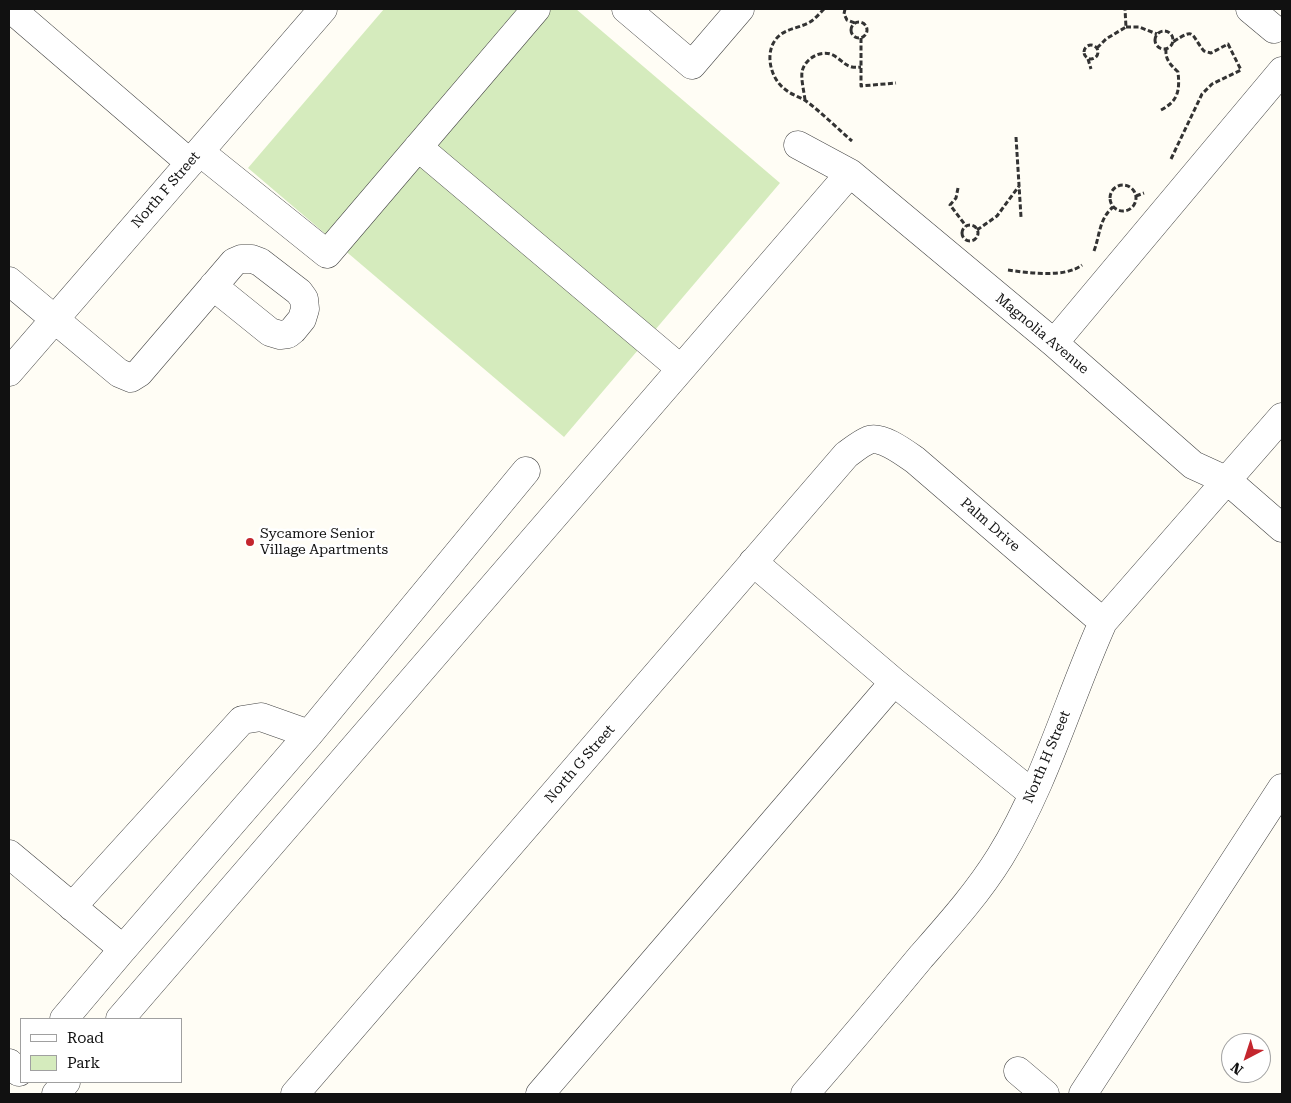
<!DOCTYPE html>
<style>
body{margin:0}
#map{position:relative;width:1291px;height:1103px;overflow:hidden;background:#fffdf5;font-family:"Roboto Serif",serif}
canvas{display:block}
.frame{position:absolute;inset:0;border:10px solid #111;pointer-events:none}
.legend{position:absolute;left:20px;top:1018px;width:162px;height:65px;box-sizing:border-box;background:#fff;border:1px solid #a0a0a0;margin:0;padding:6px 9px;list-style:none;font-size:15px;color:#111}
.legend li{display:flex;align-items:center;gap:10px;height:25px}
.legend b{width:25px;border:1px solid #a0a0a0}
.north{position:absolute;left:1221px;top:1033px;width:50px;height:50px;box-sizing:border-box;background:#fff;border:1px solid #a0a0a0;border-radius:50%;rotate:220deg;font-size:14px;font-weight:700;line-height:20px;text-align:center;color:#111}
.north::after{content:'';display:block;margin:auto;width:18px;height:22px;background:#c4262e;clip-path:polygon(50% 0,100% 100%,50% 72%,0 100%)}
</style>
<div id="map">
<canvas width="1291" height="1103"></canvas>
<div class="frame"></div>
<ul class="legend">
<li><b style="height:6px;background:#fff"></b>Road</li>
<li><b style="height:14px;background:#d5ebbd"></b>Park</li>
</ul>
<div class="north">N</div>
</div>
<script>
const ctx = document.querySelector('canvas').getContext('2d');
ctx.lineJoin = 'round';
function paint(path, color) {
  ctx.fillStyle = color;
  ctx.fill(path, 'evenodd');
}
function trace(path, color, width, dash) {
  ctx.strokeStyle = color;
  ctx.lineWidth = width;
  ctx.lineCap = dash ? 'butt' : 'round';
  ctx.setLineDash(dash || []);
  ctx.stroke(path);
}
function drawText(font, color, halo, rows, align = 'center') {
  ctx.font = font + ' "Roboto Serif",serif';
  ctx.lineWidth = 5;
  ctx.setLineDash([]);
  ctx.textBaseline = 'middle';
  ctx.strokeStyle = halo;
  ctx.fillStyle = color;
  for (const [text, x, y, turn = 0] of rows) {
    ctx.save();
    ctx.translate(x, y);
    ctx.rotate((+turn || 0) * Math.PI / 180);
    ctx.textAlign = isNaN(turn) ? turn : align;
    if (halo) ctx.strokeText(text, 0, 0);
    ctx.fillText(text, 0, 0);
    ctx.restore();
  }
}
paint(new Path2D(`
 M384,9H576L780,183L564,437L248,168Z`), '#d5ebbd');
const minor = new Path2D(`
 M11,9L190,163
 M626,9L692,65L740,9
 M1250,9L1274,29
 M798,145L850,173L1054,343L1193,465L1228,481L1282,528
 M418,147L681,369
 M200,152L327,254L536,9
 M9,281L119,373L131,378L139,373L234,262L241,259H252L260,262L299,292L304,299L305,309L302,319L293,330L288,334L280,335L270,332L213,286
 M1054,343L1282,71
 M9,372L323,9
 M753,562L894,682L1033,794
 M9,854L123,949L309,734L526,471
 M72,907L242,720L261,717L309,734
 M64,1019L123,949
 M120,1019L850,173
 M9,1063L19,1072L21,1069
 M1018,1071L1045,1094
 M56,1094L66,1082
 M295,1094L846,455C853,450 861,443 869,440C881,435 905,453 915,460L1103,622
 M540,1094L894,682
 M805,1094C844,1049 882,1004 920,958C948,926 977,894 1000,857C1045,784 1068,700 1103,622L1282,417
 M1083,1094L1282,788`);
trace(minor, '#444', 29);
trace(new Path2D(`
 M824,9C820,13 815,19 810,22C798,29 785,28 776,39C764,54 771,80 786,90C792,95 800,97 806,101C822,113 837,128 852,141
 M845,9L844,14L847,20L855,23
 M851 30a8 8 0 1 1 16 0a8 8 0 1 1-16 0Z
 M1126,27H1139L1157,34
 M1155 40a9 9 0 1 1 18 0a9 9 0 1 1-18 0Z
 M861,38V86L896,83
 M1084 52a7 7 0 1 1 14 0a7 7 0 1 1-14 0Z
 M1097,48L1106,39L1126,27L1125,9
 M1088,59L1091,69
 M805,100C804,91 801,80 802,72C804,59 821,49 833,55C845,62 846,69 861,67
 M1161,110C1178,101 1180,91 1178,72C1171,65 1165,60 1166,49
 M1016,137L1021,217
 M1171,159L1202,94L1212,84L1241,70L1228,44L1211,53L1204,51C1190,34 1196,27 1173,42
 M1110 198a13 13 0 1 1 26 0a13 13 0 1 1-26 0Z
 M958,188L956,198L950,205L966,226
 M1136,196L1144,193
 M962 233a8 8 0 1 1 16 0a8 8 0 1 1-16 0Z
 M977,230L997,216L1019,186
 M1094,251C1100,235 1099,219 1113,207
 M1008,270C1029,273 1065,278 1082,265`), '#333', 3, [5, 2.5]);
trace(minor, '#fff', 28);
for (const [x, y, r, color] of [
 [250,542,5,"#c4262e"]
]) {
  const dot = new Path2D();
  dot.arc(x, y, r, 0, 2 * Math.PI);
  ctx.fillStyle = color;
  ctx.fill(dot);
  trace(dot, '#fff', 2);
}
drawText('14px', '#111', '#fff', [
 ["North F Street",166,190,-49],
 ["Magnolia Avenue",1042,334,40],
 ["Palm Drive",990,525,41],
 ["North H Street",1047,757,-67],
 ["North G Street",580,764,-49]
]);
drawText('14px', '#111', '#fff', [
 ["Sycamore Senior",260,534],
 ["Village Apartments",260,550]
], 'left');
</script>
